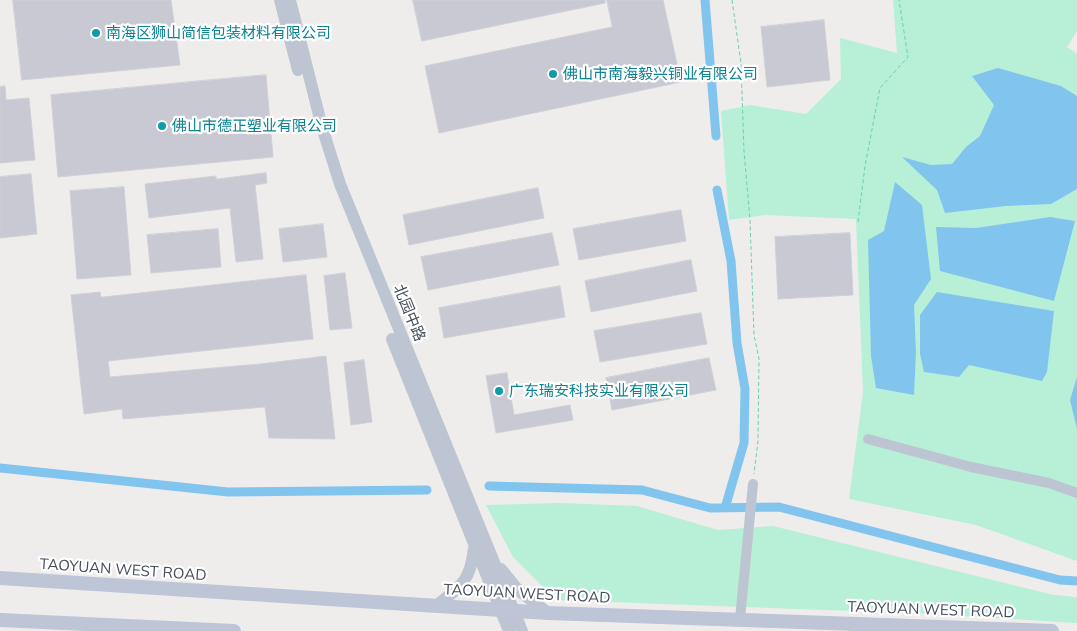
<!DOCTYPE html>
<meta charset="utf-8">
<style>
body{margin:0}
canvas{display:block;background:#efecec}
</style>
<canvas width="1077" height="631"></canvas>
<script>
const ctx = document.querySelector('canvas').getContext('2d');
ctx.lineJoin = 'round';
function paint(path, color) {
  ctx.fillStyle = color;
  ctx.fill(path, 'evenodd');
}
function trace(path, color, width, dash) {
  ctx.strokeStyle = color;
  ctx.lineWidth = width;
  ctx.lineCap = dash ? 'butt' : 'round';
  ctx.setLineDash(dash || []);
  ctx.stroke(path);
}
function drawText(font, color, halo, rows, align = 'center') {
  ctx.font = font + ' Mulish,"Noto Sans SC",sans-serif';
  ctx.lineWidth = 4.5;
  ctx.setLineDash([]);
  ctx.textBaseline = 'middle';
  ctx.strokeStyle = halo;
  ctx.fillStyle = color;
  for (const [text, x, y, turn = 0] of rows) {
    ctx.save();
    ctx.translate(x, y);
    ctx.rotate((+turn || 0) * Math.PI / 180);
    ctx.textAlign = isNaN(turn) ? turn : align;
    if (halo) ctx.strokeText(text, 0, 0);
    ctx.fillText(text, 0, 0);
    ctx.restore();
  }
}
paint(new Path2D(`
 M893,0H1077V31L1067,47L1077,54V561L976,525L849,499L863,392L856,219L765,215L729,220L721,111L750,105L806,114L841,79L840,38L897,53Z
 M560,503L637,506L718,530L773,526L1054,595L1077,597V623L932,614L556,600L513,557L486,505Z`), '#b7f0d7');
paint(new Path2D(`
 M998,68L1061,86L1077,96V189L1051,204L1006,206L945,213L937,190L902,157L931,165L952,164L966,147L980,136L994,105L972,76Z
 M895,182L922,205L931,279L914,305L916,352L914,395L876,388L871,356L868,240L884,231Z
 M1050,217L1075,221L1054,301L940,271L936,227L976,228Z
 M937,292L1054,311L1047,372L1042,381L969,365L959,377L924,372L920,354V315Z
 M1077,377V429L1070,400Z`), '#81c5ef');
trace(new Path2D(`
 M705,0L716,136
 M717,190L731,261L737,343L745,389L744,443L725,508
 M0,468L228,492L427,490
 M489,486L642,490L710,508L779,507L1060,580L1077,581`), '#81c5ef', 9);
const building = new Path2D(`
 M13,0H171L180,65L22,80Z
 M413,0H605V3L422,41Z
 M607,0H663L681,82L439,133L425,66L612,27Z
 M824,20L830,80L767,87L761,27Z
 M266,75L273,157L58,177L51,95Z
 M5,86L6,100L29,98L35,160L0,163V87Z
 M266,173L267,183L255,185L263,259L236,262L230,208L149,218L145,184L216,176V179Z
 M31,174L37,234L0,238V177Z
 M124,187L131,275L77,279L70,191Z
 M538,188L544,218L409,245L403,215Z
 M681,210L686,241L579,260L573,229Z
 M323,224L327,257L283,262L279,229Z
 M218,229L221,267L151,273L147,235Z
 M552,233L559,265L428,290L421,257Z
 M850,233L853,295L778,299L775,237Z
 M691,260L697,291L591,312L585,281Z
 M345,273L352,328L330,330L324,276Z
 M306,275L313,339L108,361L110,377L260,364L326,356L335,439L269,438L265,407L123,419L122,409L84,414L71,295L100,292L101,297Z
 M560,286L565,317L444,338L439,308Z
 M701,313L707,344L600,362L594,331Z
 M709,358L716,390L612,410L606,378Z
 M364,360L372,422L351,425L344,363Z
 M507,373L514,415L570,405L573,420L496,433L486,376Z`);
paint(building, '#c8c9d2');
trace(building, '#cfd0d8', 1);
trace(new Path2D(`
 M732,0L741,63L744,151L750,220L754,335L759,359L758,441L754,474
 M858,222L865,166L880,88L908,57L899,0`), '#6ecfb0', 1, [4, 2.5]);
trace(new Path2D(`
 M868,439L971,467L1049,483L1077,493
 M740,619L753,484`), '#bec5d2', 10);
trace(new Path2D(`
 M280,0L298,70
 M290,0L322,127L340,184L522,631
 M392,339L509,631
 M501,569L518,590L548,613
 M436,606C462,585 470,582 474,548`), '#bec5d2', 12);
trace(new Path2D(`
 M0,578L548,613L1052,631
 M0,620L234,631`), '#bdc5d6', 14);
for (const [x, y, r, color] of [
 [96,33,5,"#0f9aa8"],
 [553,74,5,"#0f9aa8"],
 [162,126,5,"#0f9aa8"],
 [499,391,5,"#0f9aa8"]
]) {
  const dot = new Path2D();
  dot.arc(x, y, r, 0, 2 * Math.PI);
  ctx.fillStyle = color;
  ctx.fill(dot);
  trace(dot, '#fff', 2);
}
drawText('15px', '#0d838f', '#fff', [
 ["南海区狮山简信包装材料有限公司",106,33],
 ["佛山市南海毅兴铜业有限公司",563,74],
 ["佛山市德正塑业有限公司",172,126],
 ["广东瑞安科技实业有限公司",509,391]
], 'left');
drawText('15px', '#444b5a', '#fff', [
 ["北园中路",409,313,68],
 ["TAOYUAN WEST ROAD",123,570,4],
 ["TAOYUAN WEST ROAD",527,594,3],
 ["TAOYUAN WEST ROAD",931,610,2]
]);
</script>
